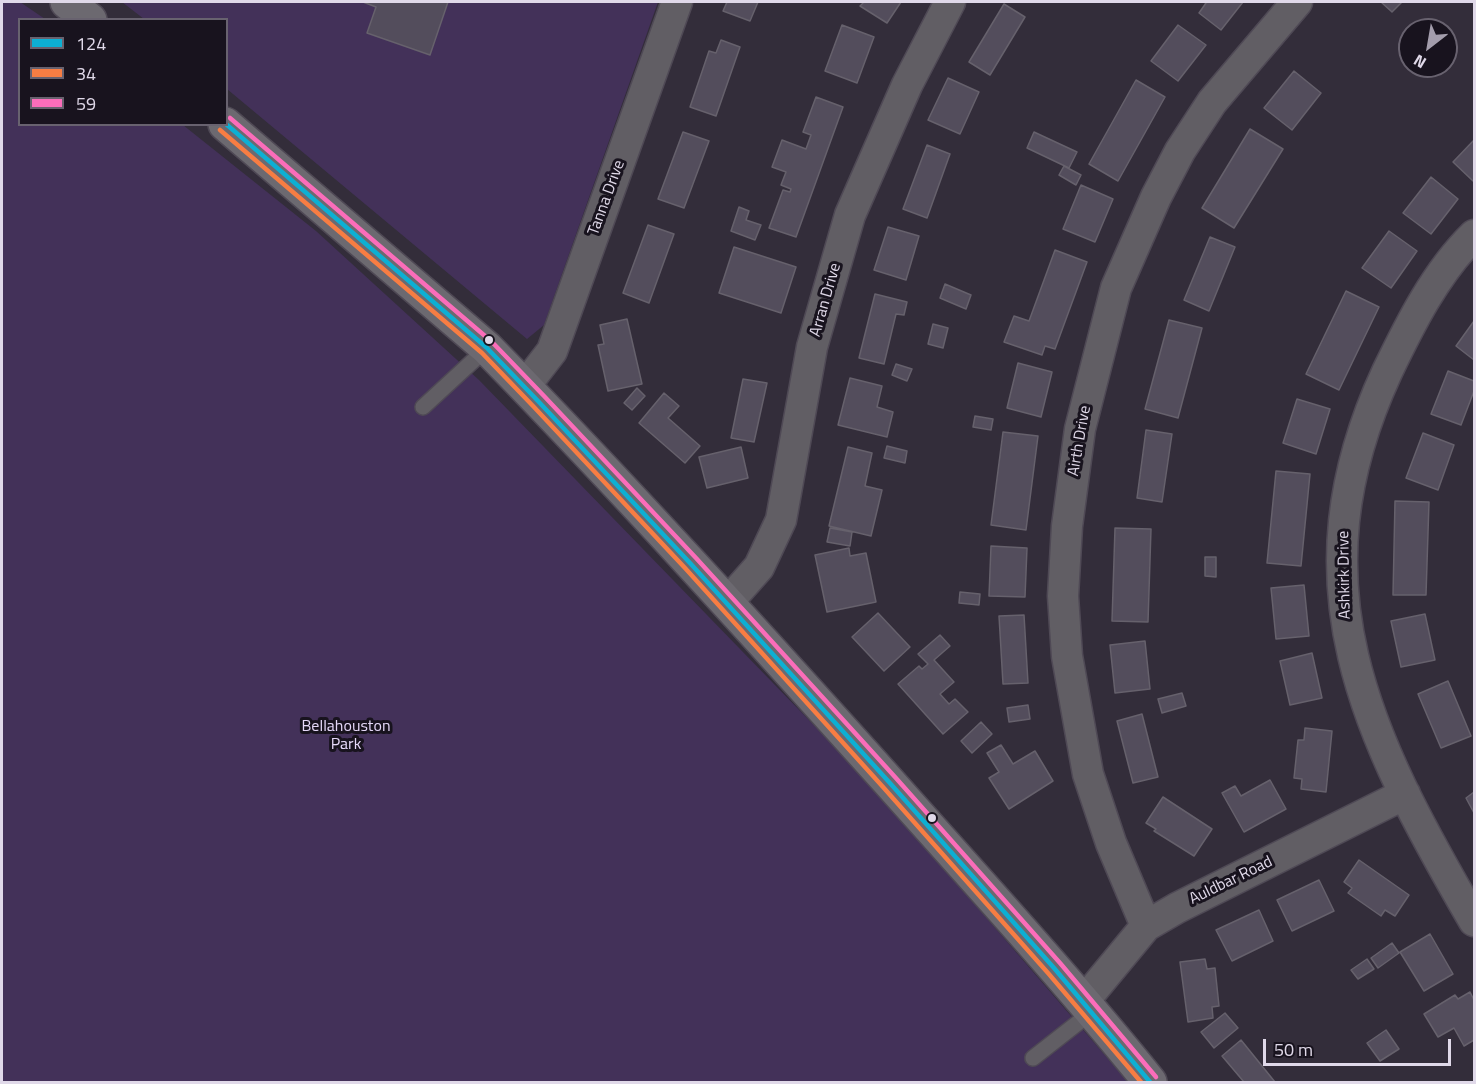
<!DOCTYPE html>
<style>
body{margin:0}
#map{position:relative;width:1476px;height:1084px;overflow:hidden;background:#332d3a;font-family:"Titillium Web",sans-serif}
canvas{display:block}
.frame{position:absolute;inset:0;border:3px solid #e0d9e9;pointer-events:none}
.legend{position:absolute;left:18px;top:18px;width:210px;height:108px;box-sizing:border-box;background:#18131e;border:2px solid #68626f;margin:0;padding:8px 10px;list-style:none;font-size:18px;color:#e0d9e9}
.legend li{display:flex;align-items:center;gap:12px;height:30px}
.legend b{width:30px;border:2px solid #68626f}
.north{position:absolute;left:1398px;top:18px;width:60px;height:60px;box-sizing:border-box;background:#18131e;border:2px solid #68626f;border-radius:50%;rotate:211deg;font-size:16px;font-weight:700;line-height:24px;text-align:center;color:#e0d9e9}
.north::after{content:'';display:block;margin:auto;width:21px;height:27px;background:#a39dac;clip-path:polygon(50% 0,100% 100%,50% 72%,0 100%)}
.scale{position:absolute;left:1263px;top:1039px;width:188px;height:27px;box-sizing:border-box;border:3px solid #e0d9e9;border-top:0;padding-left:8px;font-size:18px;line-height:21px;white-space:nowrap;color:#e0d9e9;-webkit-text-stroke:4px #18131e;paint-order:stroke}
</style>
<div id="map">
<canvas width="1476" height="1084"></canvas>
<div class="frame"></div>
<ul class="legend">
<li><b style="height:8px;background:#0dafd3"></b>124</li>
<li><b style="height:8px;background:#f77d43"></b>34</li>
<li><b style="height:8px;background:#fb6dba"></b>59</li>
</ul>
<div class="north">N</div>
<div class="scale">50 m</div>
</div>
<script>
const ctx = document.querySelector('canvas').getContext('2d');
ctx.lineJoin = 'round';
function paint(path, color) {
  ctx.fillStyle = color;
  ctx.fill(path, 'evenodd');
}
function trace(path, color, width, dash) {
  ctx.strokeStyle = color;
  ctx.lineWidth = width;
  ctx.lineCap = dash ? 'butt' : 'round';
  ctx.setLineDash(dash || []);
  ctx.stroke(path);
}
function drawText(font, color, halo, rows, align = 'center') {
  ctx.font = font + ' "Titillium Web",sans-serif';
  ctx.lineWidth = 6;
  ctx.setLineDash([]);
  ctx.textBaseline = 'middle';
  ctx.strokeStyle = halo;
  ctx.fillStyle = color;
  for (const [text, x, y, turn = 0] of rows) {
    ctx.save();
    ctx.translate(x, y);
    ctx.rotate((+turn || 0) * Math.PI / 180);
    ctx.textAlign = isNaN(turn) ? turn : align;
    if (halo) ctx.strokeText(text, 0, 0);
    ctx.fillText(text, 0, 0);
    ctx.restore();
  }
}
paint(new Path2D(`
 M2,2H20L45,19L20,20V124L183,125L316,231L479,380L871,784L1128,1082H2Z
 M122,2H658L544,325L527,339L227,89L226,20L144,19Z`), '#433159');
const building = new Path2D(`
 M363,2H448L430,55L367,33L376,7Z
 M727,2H758L750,21L723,11Z
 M864,2H901L887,23L860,6Z
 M1204,2H1243L1221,30L1199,13L1206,3Z
 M1381,2H1402L1392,12Z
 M1004,4L1025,17L990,75L969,62Z
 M842,25L874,37L857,83L825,71Z
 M1178,25L1206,45L1178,81L1151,61Z
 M721,40L740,47L716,116L690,107L709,51L716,53Z
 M1294,71L1321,93L1292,130L1264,108Z
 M948,78L979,92L960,134L928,120Z
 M1136,80L1165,97L1118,181L1089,164Z
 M816,97L843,107L796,237L769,228L783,190L790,192L791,189L781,185L786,172L772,167L782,140L806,149L811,135L803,132Z
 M1250,129L1283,149L1234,228L1202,208Z
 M683,132L709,141L684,208L658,199Z
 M1034,132L1077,152L1069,168L1027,148Z
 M1474,140V180L1473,181L1453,162Z
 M927,145L950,154L927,218L903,209Z
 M1064,166L1081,175L1076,185L1059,175Z
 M1431,177L1458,199L1431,234L1403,213Z
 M1081,185L1113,199L1095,242L1063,229Z
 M739,207L749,211L746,220L761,225L755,240L731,231Z
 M648,225L674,234L649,303L623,293Z
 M888,227L919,236L906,280L874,270Z
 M1389,231L1417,251L1391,288L1362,268Z
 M1210,237L1235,247L1209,311L1184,300Z
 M734,247L796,267L781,313L719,293Z
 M1055,250L1087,262L1055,349L1045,346L1042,355L1004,342L1014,316L1029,321Z
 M945,284L971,295L966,309L940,298Z
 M1346,291L1379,307L1339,390L1306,374Z
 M875,294L907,302L904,315L896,314L884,364L859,358Z
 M627,319L642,384L608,391L598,345L604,344L600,325Z
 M1169,320L1202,328L1178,418L1145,409Z
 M1474,321V360L1456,346Z
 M933,324L948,328L943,348L928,344Z
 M1018,363L1052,372L1041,417L1007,408Z
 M896,364L912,369L907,381L892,375Z
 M1448,371L1474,381V391L1461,425L1431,414Z
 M850,378L882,386L877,407L893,412L887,437L838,425Z
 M743,379L767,383L754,442L731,438Z
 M637,388L645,396L632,410L624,403Z
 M664,393L679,406L668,418L700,446L685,463L639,423Z
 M1297,399L1330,409L1316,454L1283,443Z
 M975,416L993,419L991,430L973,427Z
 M1146,430L1172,434L1162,502L1137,498Z
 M1003,432L1038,436L1026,530L991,525Z
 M1423,433L1454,445L1438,490L1406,478Z
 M887,446L907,451L905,463L884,458Z
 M741,447L748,478L707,488L699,457Z
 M848,447L872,453L865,486L882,490L871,536L829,526Z
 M1276,471L1310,474L1301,566L1267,563Z
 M1395,501L1429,502L1426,595H1393Z
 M830,528L852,532L850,546L827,542Z
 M1115,528L1151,529L1148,622L1112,621Z
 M991,546L1027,548L1025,597L989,596Z
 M849,548L850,556L866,553L876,602L827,612L815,555Z
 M1205,557H1216V577L1205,576Z
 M1304,585L1309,636L1276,639L1271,588Z
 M960,592L980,594L979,605L959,603Z
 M878,613L910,647L884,671L852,637Z
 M1425,614L1435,660L1401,667L1391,621Z
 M1024,615L1028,683L1003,684L999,616Z
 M940,635L950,646L934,660L954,682L940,694L949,704L955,699L968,712L943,734L898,684L919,666L922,669L928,664L918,654Z
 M1145,641L1150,689L1115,693L1110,645Z
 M1312,653L1322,698L1290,705L1280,661Z
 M1448,681L1471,736L1441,748L1418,694Z
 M1182,693L1186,706L1162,713L1158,699Z
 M1028,705L1030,719L1009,722L1007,708Z
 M1142,714L1158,777L1133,783L1117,721Z
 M981,722L992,734L972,753L961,741Z
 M1305,728L1332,731L1326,792L1301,789L1302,779L1294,778L1298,740H1304Z
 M1001,745L1013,764L1035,751L1053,781L1009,809L989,778L999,772L987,753Z
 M1270,780L1286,809L1244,832L1222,793L1235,786L1241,796Z
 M1474,792V813L1466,798Z
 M1163,797L1212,829L1194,856L1154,831L1156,829L1146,823Z
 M1359,860L1409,895L1395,916L1385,910L1381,916L1348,893L1352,888L1344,882Z
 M1319,880L1334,911L1292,931L1277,900Z
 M1259,910L1273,941L1232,961L1216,930Z
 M1430,934L1453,974L1424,991L1400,952Z
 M1392,943L1399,953L1378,968L1371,958Z
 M1205,959L1207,969L1215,968L1219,1006L1212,1007L1213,1018L1188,1022L1180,962Z
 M1367,959L1374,969L1358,979L1351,970Z
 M1470,992L1474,1000V1040L1464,1046L1454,1028L1438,1037L1424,1014L1455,995L1458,999Z
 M1225,1013L1238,1028L1214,1048L1201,1032Z
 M1386,1030L1399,1049L1380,1061L1367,1043Z
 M1241,1040L1275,1082H1244L1222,1056Z`);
paint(building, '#534d5c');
trace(building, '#66616c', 1.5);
const lane = new Path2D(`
 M423,407L487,348
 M1033,1058L1093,1011`);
const street = new Path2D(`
 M1474,235C1436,272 1410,324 1387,372C1289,584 1366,735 1474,921
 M525,386L552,351L677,2
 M728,602L759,567L781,520L812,347L850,215L907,85L950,2
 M1146,926L1111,843L1088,774L1067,656L1063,596L1067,526L1080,429L1116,288L1156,197L1180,151L1212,102L1297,2
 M1084,1001L1146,926L1177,908L1405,794`);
const secondary = new Path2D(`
 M67,2L90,20
 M225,124L487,348C625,489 757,635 889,782C977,881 1067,979 1150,1082`);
trace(lane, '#4f4955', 18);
trace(street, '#4f4955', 33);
trace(secondary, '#4f4955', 36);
trace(lane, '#615e64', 15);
trace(street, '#615e64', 30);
trace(secondary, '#6c6970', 33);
trace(new Path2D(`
 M226,124L487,348L538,401L690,563L889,782L1054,968L1150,1082`), '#0dafd3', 4.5);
trace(new Path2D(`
 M220,130L482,353L533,406L685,568L883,787L1048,973L1141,1082`), '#f77d43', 4.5);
trace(new Path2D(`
 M230,118L492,342L544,396L696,558L895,777L1060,963L1156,1077`), '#fb6dba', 4.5);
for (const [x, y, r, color] of [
 [489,340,5,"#e0d9e9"],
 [932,818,5,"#e0d9e9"]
]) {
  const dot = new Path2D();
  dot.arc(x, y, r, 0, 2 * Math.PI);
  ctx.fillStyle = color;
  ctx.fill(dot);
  trace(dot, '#18131e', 2);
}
drawText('16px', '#e0d9e9', '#18131e', [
 ["Tanna Drive",607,198,-70],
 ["Arran Drive",826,300,-74],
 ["Airth Drive",1080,441,-80],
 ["Ashkirk Drive",1345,575,-91],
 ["Auldbar Road",1231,881,-26]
]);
drawText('16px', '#e5d8f8', '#18131e', [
 ["Bellahouston",346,727],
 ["Park",346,745]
]);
</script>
